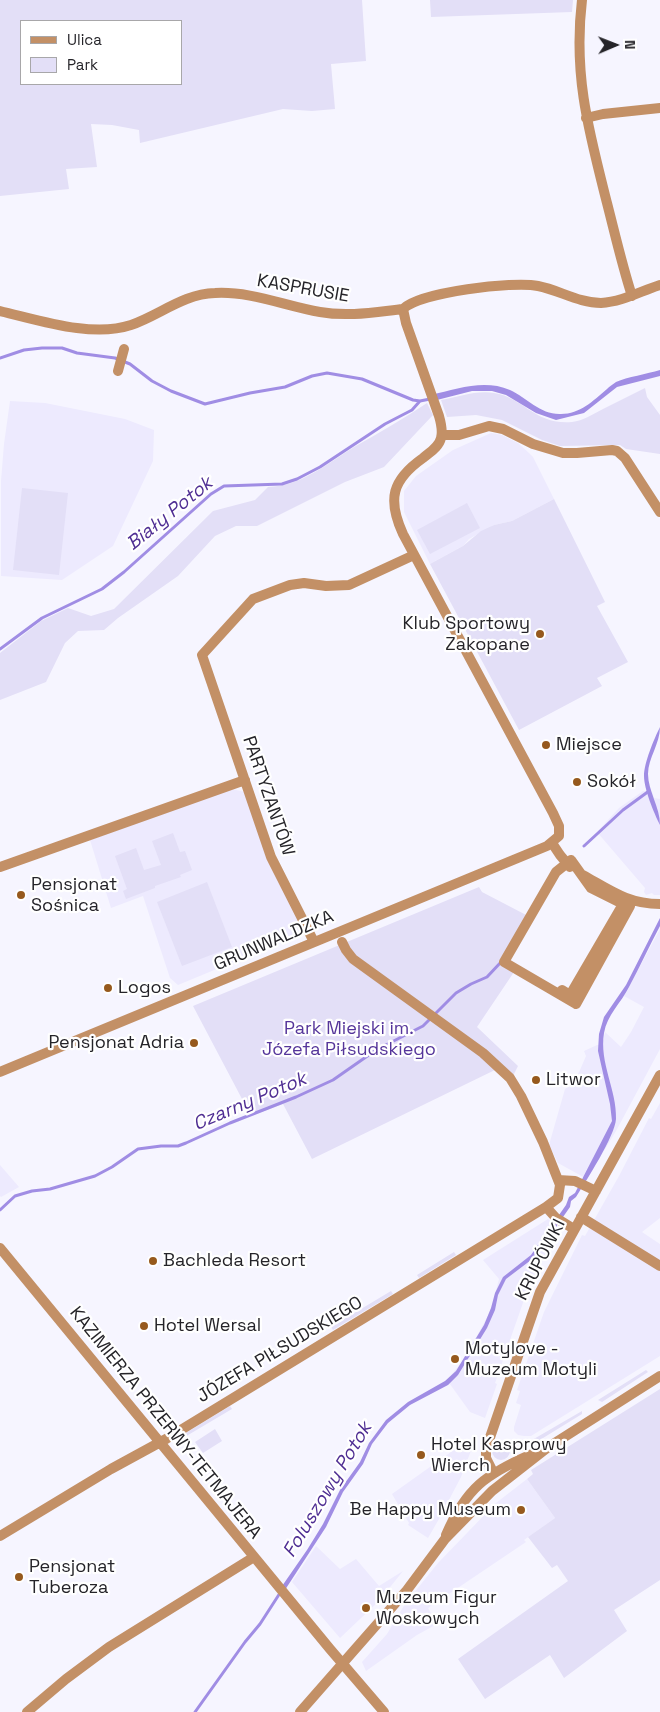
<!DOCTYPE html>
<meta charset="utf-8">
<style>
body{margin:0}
#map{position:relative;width:660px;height:1712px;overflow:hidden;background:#f6f5ff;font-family:"Space Grotesk",sans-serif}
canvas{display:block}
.legend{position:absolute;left:20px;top:20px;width:162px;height:65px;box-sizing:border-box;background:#fff;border:1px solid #a8a7a9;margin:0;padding:6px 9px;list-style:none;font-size:15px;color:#252429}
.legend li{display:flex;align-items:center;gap:10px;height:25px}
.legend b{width:25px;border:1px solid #a8a7a9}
.north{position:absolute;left:590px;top:20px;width:50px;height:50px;-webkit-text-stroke:4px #fff;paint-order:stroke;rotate:89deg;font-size:14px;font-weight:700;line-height:20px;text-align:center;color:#252429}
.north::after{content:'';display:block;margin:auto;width:18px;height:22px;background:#252429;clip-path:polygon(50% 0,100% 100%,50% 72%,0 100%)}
</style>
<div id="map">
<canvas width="660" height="1712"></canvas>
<ul class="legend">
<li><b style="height:6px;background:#c39066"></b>Ulica</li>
<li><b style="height:14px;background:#e3dff7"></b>Park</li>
</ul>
<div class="north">N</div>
</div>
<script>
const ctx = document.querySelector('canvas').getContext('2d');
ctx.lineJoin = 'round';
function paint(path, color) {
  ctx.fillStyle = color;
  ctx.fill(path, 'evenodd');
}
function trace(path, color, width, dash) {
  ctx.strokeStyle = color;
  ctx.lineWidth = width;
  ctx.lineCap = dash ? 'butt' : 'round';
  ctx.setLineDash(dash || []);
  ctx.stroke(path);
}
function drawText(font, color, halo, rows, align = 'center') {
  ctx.font = font + ' "Space Grotesk",sans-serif';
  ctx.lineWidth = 4.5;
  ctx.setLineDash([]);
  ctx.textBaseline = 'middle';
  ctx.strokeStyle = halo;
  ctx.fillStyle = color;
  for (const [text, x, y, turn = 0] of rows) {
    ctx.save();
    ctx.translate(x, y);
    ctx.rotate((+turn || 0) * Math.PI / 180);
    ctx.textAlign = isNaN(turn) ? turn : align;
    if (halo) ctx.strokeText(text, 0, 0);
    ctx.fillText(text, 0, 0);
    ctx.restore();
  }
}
paint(new Path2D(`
 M10,401L45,403L125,419L154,430L153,461L113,546L62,580L1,576V481L4,444Z
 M491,433L502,435L518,443L529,453L533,457L554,499L512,521L494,525L469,539L463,546L430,564L404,512V491L416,476L453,450Z
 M232,789L245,792L306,932L178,985L170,978L143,896L111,908L90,840Z
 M643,791L652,792L654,798L660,799V895H654L652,893L646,895L644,892L645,888L597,832L619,808Z
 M660,929V1049L616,1131L587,1179L558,1163L549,1145L565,1089L573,1083L580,1070L586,1056L584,1051L597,1045H602L605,1032L621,1047L631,1032L644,1007L624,996Z
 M660,1103V1218L642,1232L660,1244V1356L531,1436H524L518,1435L514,1431V1427L521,1405L516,1403L520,1391L517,1390L544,1312L582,1235L585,1236L619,1176L649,1118L651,1119Z
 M0,1165L19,1187L1,1197L0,1196Z
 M548,1219L560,1229L536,1271L525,1297L495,1383L497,1384L485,1418L470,1412L447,1380L465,1358L491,1310L499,1279L483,1260Z
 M467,1443L472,1448L461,1477L439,1519L428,1538L408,1525L409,1523L392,1494L451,1452Z
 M527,1479L555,1518L524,1540L526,1542L428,1608L437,1624L417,1635L366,1671L362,1662L387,1634L405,1604L438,1563L496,1503Z
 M316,1546L340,1569L356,1559L379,1586L403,1571L379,1601L340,1638L292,1582Z`), '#edeafe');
paint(new Path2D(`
 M0,0H362L366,61L331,64L335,109L312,111L283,109L140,143L139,130L112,125L91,124L97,167L66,169L69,189L0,196ZM21,21H181V84H21Z
 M430,0H573L572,12L431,17Z
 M645,388L647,397L660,415V454L626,449L620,445L560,446L542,440L502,420L476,415L447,417L441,400C458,397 477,390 494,393C525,398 534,425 572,422C583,421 593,414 603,409C617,402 631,395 645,388Z
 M427,403L433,415L384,467L345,482L257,526H236L215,536L178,576L118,618L104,630L78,631L65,643L46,682L0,700V653L41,621L68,608L91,616L114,609L213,511L255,500L268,487C301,486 327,464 354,447C379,433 403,419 427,403Z
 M22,488L68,493L59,575L13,570Z
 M554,499L605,602L597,606L628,662L597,678L602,686L519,730L430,564L463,546L481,531L494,525L512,521Z
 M467,503L480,528L430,554L417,530Z
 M173,833L180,852L185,851L192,870L180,875L181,877L155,886V888L126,899L123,891L127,889L115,856L136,848L144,870L161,865L152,841Z
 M207,882L232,947L182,966L157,902Z
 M479,887L482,892L530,917L504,962L516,969L477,1027L518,1066L514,1074L506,1078L497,1069L312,1159L283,1104L251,1116L193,1006Z
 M454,1252L456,1255L419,1278L417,1275Z
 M391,1291L393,1294L333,1330L331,1327Z
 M646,1370L648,1372L602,1402L598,1400Z
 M660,1389V1580L614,1610L627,1631L564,1678L550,1655L485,1699L458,1659L568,1581L557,1565L552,1568L528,1537L555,1518L527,1479L533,1474L531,1470Z
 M230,1406L232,1409L183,1438L181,1436Z
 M582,1411V1414L522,1451L520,1447Z
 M215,1429L222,1441L203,1453L195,1442Z
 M492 1451a9 9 0 1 1 18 0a9 9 0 1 1-18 0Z`), '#e3dff7');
paint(new Path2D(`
 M660,370V376L617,387L584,413L556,420L536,413L506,395L492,391H472L433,401L431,395C457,389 484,379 510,390C527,398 541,415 561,414C580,414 593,401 607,389C609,387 613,384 616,382C627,377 647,374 660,370Z
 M660,727C660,744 648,758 648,774C648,791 660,807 660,825C654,813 644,789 644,776C644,763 654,739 660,727Z
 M660,918V926C649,946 640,967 629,987C621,1003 607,1015 604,1033C599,1063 617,1090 616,1119C615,1136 586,1181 576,1197L571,1201L570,1207L535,1257L506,1279L498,1295L495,1310L487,1328L458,1375L448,1385L410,1405L388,1423L372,1444L363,1464L343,1492L326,1527L283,1593L280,1589L307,1550L323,1524L340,1490L360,1462L369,1443L386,1420L408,1402L445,1381L456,1371L484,1325L491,1308L495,1293L503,1277L531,1255L566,1205L569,1197L575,1193L612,1121L610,1104L598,1051L599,1034L604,1017L626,985Z`), '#a08de4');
trace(new Path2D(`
 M0,358L24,350L42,348H62L77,353L115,358L130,364L152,381L171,391L205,404L250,393L285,387L312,376L327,373L362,379L413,400L420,401L430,399
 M0,649L42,618L102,589L124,572L211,494L224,486L282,484L297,479L320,467L385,424L412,410L420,401
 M584,846L623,810L649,791
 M0,1210L15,1196L32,1191L50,1189L95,1176L112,1167L138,1149L161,1146H178L186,1143L230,1123L296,1097L333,1080L376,1050L423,1026L456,993L471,984L487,977L502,961
 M195,1712L245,1642L260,1624L280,1593`), '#a08de4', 3);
trace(new Path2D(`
 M582,0C573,75 589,132 607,203C615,234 622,265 632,296
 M586,118L603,114L660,108
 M0,311C39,320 92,338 131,325C160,315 183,294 215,293C251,291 285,306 320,312C348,317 375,312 403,309C420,292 513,281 538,286C559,290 579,303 601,303C622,302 641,291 660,285
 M118,371L124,349
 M442,435H459L489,426L503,429L533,444L563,453H577L612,450L617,451L625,458L660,512
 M552,843L560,855L570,867
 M571,860L591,888L617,901L630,906L576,1004L504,962L556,872Z
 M0,867L245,780
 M583,875C610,890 628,904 660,904
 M314,942L271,857L202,655L253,599L290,585L304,583L326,586L349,585L414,555
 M562,990L570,995L626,899
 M0,1072L547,846L559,836V826L553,813L403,534C387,499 392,480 423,458C430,452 439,447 441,438C443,431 441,423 439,416L406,323L403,309
 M558,1180L575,1181L596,1191
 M546,1207L556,1218L574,1229
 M581,1217L660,1266
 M0,1248L330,1649L384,1712
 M493,1472L486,1458V1449L540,1292L660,1075
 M446,1535C466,1488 486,1474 532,1454
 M0,1536L111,1469L166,1439L546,1207L558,1198L560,1185L543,1142L521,1096L510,1078L483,1053L353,959L346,950L342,942
 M27,1712L66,1679L109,1647L254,1557
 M300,1712L407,1590L445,1539L492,1491L547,1448L660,1376`), '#c39066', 10);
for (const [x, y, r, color] of [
 [540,634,5,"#96591d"],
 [546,745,5,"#96591d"],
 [577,782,5,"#96591d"],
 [21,895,5,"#96591d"],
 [108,988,5,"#96591d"],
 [194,1043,5,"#96591d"],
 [536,1080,5,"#96591d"],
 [153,1261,5,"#96591d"],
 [144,1326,5,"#96591d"],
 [455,1359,5,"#96591d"],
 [421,1455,5,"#96591d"],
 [521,1510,5,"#96591d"],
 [19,1577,5,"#96591d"],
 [366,1608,5,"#96591d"]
]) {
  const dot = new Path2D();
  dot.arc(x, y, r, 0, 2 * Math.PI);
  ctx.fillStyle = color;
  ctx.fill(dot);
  trace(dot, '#fff', 2);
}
drawText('18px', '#252429', '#fff', [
 ["KASPRUSIE",303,289,10],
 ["PARTYZANTÓW",268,796,71],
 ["GRUNWALDZKA",274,941,-23],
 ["KRUPÓWKI",541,1260,-63],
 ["JÓZEFA PIŁSUDSKIEGO",280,1350,-31],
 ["KAZIMIERZA PRZERWY-TETMAJERA",165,1423,51]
]);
drawText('18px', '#252429', '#fff', [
 ["Klub Sportowy",530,624,"right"],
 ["Zakopane",530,645,"right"],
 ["Miejsce",556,745],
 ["Sokół",587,782],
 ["Pensjonat",31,885],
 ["Sośnica",31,906],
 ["Logos",118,988],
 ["Pensjonat Adria",184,1043,"right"],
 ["Litwor",546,1080],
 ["Bachleda Resort",163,1261],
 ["Hotel Wersal",154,1326],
 ["Motylove -",465,1349],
 ["Muzeum Motyli",465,1370],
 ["Hotel Kasprowy",431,1445],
 ["Wierch",431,1466],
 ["Be Happy Museum",511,1510,"right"],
 ["Pensjonat",29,1567],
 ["Tuberoza",29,1588],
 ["Muzeum Figur",376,1598],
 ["Woskowych",376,1619]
], 'left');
drawText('18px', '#55359a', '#fff', [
 ["Park Miejski im.",349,1029],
 ["Józefa Piłsudskiego",349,1050]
]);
drawText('italic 19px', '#4f2e93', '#fff', [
 ["Biały Potok",170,514,-39],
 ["Czarny Potok",250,1102,-23],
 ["Foluszowy Potok",328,1490,-59]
]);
</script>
